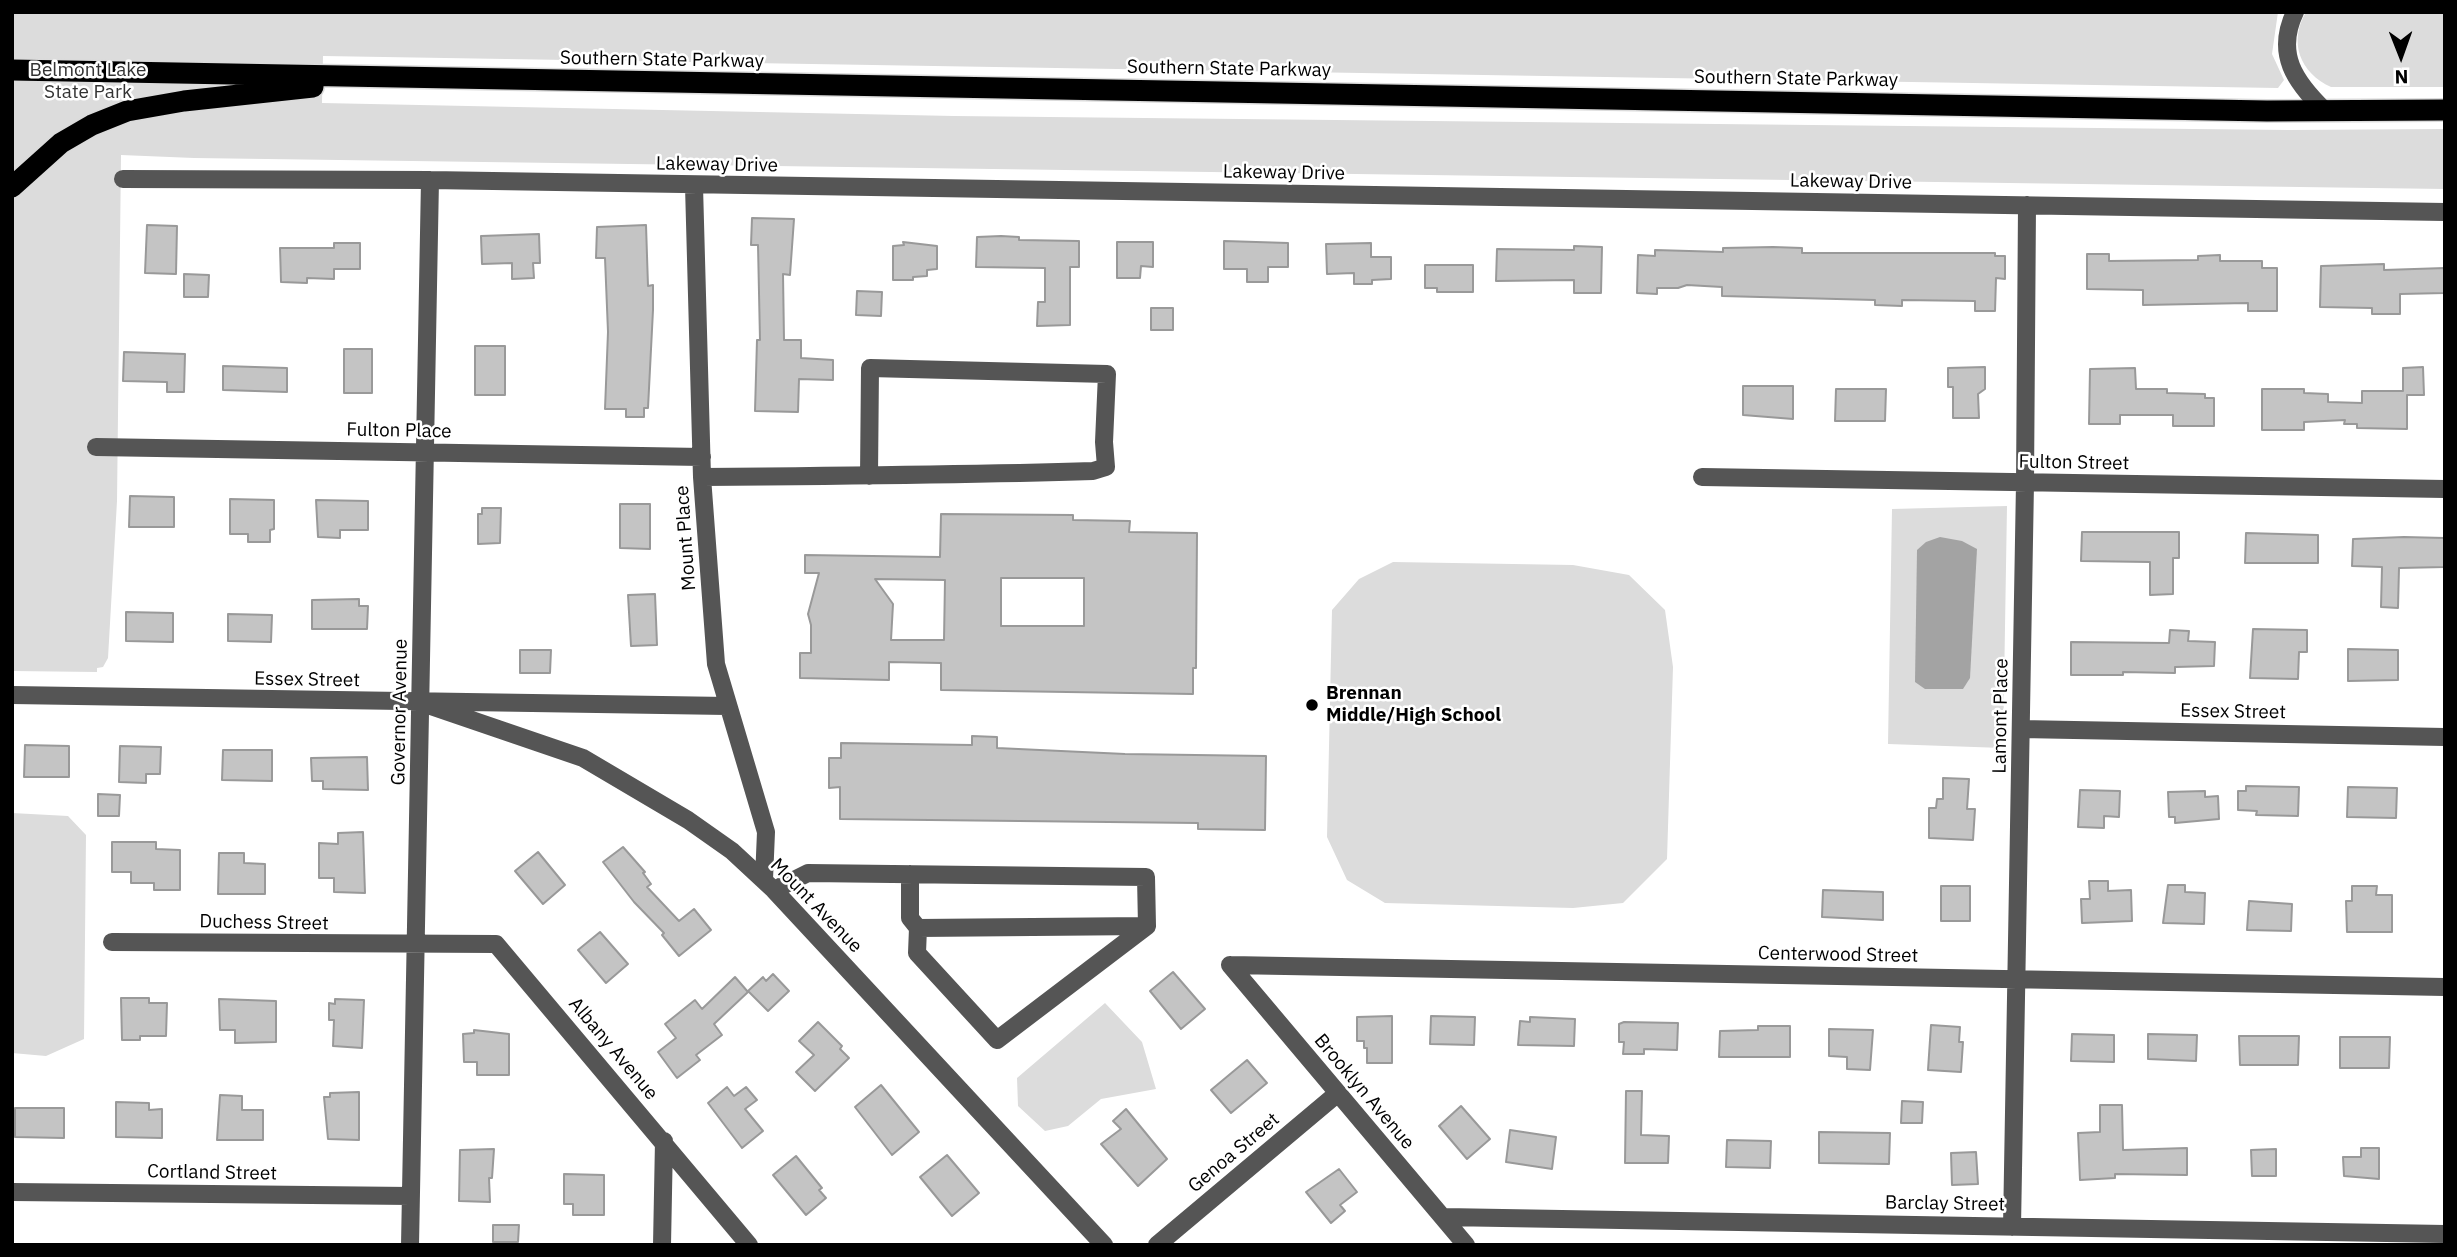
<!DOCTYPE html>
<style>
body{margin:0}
#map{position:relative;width:2457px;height:1257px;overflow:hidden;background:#fff;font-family:"IBM Plex Sans",sans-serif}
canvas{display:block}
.frame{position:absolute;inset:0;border:14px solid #000;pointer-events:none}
.north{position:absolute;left:2366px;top:21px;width:70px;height:70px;-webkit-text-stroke:5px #fff;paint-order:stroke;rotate:179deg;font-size:19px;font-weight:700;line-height:28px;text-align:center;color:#000}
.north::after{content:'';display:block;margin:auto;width:24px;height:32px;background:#000;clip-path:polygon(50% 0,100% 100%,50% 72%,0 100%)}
</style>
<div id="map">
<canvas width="2457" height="1257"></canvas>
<div class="frame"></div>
<div class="north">N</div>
</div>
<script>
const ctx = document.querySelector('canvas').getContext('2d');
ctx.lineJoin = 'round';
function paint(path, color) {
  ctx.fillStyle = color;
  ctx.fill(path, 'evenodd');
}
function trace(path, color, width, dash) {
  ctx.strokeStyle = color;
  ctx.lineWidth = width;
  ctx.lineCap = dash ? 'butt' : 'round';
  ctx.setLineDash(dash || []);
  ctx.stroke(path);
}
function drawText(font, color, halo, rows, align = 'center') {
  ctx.font = font + ' "IBM Plex Sans",sans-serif';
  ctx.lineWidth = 5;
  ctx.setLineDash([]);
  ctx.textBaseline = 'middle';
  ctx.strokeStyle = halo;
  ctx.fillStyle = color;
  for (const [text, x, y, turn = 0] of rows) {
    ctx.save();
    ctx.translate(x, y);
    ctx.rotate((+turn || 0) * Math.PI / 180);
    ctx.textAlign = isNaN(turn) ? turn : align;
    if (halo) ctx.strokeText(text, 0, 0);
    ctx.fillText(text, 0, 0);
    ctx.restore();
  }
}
paint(new Path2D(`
 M12,12H2278L2272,54L2284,80L2278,88L323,56L322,103L954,116L2289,130L2445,129V189L194,158L121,155L117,501L108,658L103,667L97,668V672L12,671Z
 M2306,12H2445V87H2331C2300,73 2288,42 2306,12Z
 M2007,506L2003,748L1888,744L1892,509Z
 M1393,562L1573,565L1629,575L1665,610L1673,667L1667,859L1623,903L1573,908L1385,903L1347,880L1327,837L1332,610L1359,579Z
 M12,813L68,816L86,835L84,1039L46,1056L12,1053Z
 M1105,1003L1142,1042L1156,1089L1101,1099L1068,1126L1045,1131L1018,1106L1017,1078Z`), '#dcdcdc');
paint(new Path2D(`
 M1940,537L1962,541L1977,549L1970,678L1963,689H1925L1915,682L1917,550L1926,542Z`), '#a3a3a3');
const building = new Path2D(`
 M752,218L794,219L790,275L783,274L784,340H801V358L833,360V380L799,379L798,412L755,411L757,340H760L758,245H751Z
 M147,225L177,226L176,274L145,273Z
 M646,225L648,286L653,285V310L648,408H644V417H626V409H605L608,332L605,258H596L597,227Z
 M539,234L540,263H533L534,278L512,279V263L482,264L481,236Z
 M1001,236L1019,237V240L1079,241V267H1070V325L1037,326L1038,302H1045V268L976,267L977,237Z
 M1224,241L1288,243V267H1268V282H1247V269H1224Z
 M903,242L937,246V269L927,270V276L913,277V280H893V246L904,245Z
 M1117,242H1153V267L1141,266L1140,278H1117Z
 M334,243H360V269H334V279L307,278V283L281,282L280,248H334Z
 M1371,243V257H1391V279L1372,280V284H1354V273L1327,274L1326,244Z
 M1574,246L1602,247L1601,293H1574V280L1496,281L1497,249L1574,250Z
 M1773,247L1802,248V253H1995V256H2005V279L1996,278L1995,311H1975V301L1902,300V306L1875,305V300L1722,296V287L1687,285L1678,288H1657V294L1637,293L1638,255L1655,256V250L1723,252V248Z
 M2087,254H2109V261L2198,260V256L2220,255V261H2262V268H2277V311H2248V303L2143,305V290L2087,289Z
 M2384,264V270L2445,268V293L2400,294V314H2372V308L2320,307L2321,266Z
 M1425,265H1473V292H1437V288H1425Z
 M184,274L209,275L208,297H184Z
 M857,291L882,292L881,316L856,315Z
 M1151,308H1173V330H1151Z
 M475,346H505V395H475Z
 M344,349H372V393H344Z
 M124,352L185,354L184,392H167V382L123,381Z
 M223,366L287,368V392L223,390Z
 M1985,367V389L1978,394L1979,418H1953V387H1948V368Z
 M2423,367L2424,395H2407V429L2357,428V424H2344L2345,420L2304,422V430H2262V389H2304V393L2328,394V402L2362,403V391H2403V368Z
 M2135,368L2136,389H2167V393L2205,394V398H2214V426H2173V415H2120V424H2089L2090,369Z
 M1743,386H1793V419L1743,415Z
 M1836,389H1886L1885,421H1835Z
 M130,496L174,497V527H129Z
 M230,499L274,500V529L270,530V542H248V534H230Z
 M316,500L368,501V530H340V538L318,537Z
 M620,504H650V549L620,548Z
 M482,508H501L500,543L478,544V514H482Z
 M941,514L1073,515V520L1130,521L1129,532L1197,533L1196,668H1193V694L941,690V663L889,662V680L800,678V653H811V625L808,614L819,573H805V555L940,557ZM1001,578H1084V626H1001ZM875,579L945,580L944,640H891L893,604Z
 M2082,532H2179V558H2173V594L2150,595V562L2081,561Z
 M2246,533L2318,535V563H2245Z
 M2404,537L2445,538V567L2399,568L2398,608L2381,607L2382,567L2352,566L2353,539Z
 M655,594L657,645L631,646L628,595Z
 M359,599V606H368L367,629H312V600Z
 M126,612L173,613V642L126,641Z
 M228,614L272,615L271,642L228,641Z
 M2253,629L2307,630V652H2299L2298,679L2250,678Z
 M2170,630L2189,631L2188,641L2215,642L2214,666L2175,667V673L2123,672V675H2071V642L2169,643Z
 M2348,649L2398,650V680L2348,681Z
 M520,650H551L550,673H520Z
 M972,736L997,737V748L1125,754L1266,756L1265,830L1198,829V823L840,819V787L829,788V758H841V743L972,745Z
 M25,745L69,746V777H24Z
 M120,746L161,747L160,774H146V783L119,782Z
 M223,750H272V781L222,780Z
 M367,757L368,790L323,789V781H312L311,758Z
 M1943,778L1969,779L1967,809H1975L1973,840L1929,838V808H1936L1937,799H1943Z
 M2246,786L2299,787L2298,816L2256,815L2257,811L2238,810V791H2246Z
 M2348,787L2397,788L2396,818L2347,817Z
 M2080,790L2120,791L2119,817L2104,816V828L2078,827Z
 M2205,791V797L2218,796L2219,819L2175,823V817H2169L2168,792Z
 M98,794L120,795L119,816H98Z
 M363,832L365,893L334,892V878H319V843L338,844V833Z
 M112,842H156V849L180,850V890H154V883H131V872H112Z
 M623,847L645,872L643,873L651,884L647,887L679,921L694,909L711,930L679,956L662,935L664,933L634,902L603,862Z
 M538,852L565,885L543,904L515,871Z
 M219,853H244V863L265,864V894H218Z
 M2089,881H2108V891L2131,890L2132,921L2082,923L2081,899H2090Z
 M2168,885H2185V892L2205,893L2204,924L2163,923Z
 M1941,886H1970V921H1941Z
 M2352,886H2377L2376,895H2392V932H2347L2346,901H2352Z
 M1823,890L1883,892V920L1822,917Z
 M2249,901L2292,904L2291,931L2247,930Z
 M600,932L628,964L606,983L578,950Z
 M1173,972L1205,1009L1181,1029L1150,991Z
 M773,974L789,991L768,1011L748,991L763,977L766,981Z
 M735,977L748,992L714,1024L722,1035L696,1055L700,1060L677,1078L658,1052L676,1038L665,1024L695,1000L702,1009Z
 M121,998H149V1003H167L166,1036H140V1040H122Z
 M219,999L276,1001V1042L235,1043V1030H220Z
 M335,999L364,1000L362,1048L333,1046L334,1020H329V1003L335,1004Z
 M1392,1016V1063H1367V1048H1364V1041H1357V1017Z
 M1431,1016L1475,1017L1474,1045L1430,1044Z
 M1530,1017L1575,1019L1574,1046L1518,1045L1520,1021L1530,1022Z
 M818,1022L842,1046L840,1049L849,1058L815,1091L796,1072L814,1055L799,1041Z
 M1624,1022L1678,1023L1677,1050L1644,1049V1054H1623L1624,1042H1619V1024Z
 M1931,1025L1960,1027L1959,1042H1963L1961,1072L1928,1070Z
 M1758,1026H1790V1057H1719L1720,1031L1758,1030Z
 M1829,1029L1873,1030L1870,1070L1847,1069V1057L1829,1056Z
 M474,1030L509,1034V1075H477V1062H464L463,1034L474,1033Z
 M2072,1034L2114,1035V1062L2071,1061Z
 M2148,1034L2197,1035L2196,1061L2148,1059Z
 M2239,1036H2299L2298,1065H2240Z
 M2340,1037H2390L2389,1068H2340Z
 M1247,1060L1267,1083L1231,1113L1211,1090Z
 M881,1085L919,1132L892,1155L855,1107Z
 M727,1087L734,1096L746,1087L757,1100L745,1109L763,1131L742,1148L708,1103Z
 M1626,1091H1642L1641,1135L1669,1136L1668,1163H1625Z
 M359,1092V1140L328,1139L324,1097H330V1093Z
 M220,1095L242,1096V1110H263V1140H217Z
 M1902,1101L1923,1102L1922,1123H1901Z
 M116,1102L149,1103V1110L162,1109V1138L116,1137Z
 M2100,1105H2122L2123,1150L2187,1148V1175L2115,1174V1178L2080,1180L2078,1133L2100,1132Z
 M1461,1106L1490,1139L1467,1159L1439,1126Z
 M15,1108H64V1138L15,1137Z
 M1126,1109L1167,1159L1138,1186L1101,1144L1121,1129L1113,1121Z
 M1510,1130L1556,1137L1552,1169L1506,1162Z
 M1819,1132L1890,1133L1889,1164L1819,1163Z
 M1727,1140L1771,1141L1770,1168L1726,1167Z
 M2361,1148H2379V1179L2344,1176L2343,1157H2361Z
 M494,1149L492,1178H489L490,1202L459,1201L460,1150Z
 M2276,1149V1176H2252L2251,1150Z
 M1976,1152L1978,1184L1952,1185L1951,1153Z
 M947,1155L979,1193L952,1216L920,1177Z
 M796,1156L822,1188L819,1190L826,1198L806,1215L773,1175Z
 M1339,1169L1357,1192L1340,1205L1345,1211L1331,1223L1306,1192Z
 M564,1174L604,1175V1215H573V1204H564Z
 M493,1225H519L518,1242H493Z`);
paint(building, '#c4c4c4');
trace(building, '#999', 2);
const highway = new Path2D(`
 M12,70L2267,111L2445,110
 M12,187L61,143L92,125L127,111L184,101L313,87`);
trace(highway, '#dbdbdb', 24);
trace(new Path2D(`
 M2295,12C2275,54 2295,82 2325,111
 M123,179L430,180L2445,212
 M694,186L702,477L716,664L766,832L764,879
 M96,447L702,457
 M702,477C833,476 963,475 1093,471L1106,467L1104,442L1107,374L870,368L869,476
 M1702,477L2445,489
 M12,695L727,706
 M422,703L583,758L688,820L732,851L774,890L1104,1245
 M2021,729L2445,737
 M774,890L808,873L1146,877L1147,926L918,928L910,918V874
 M918,928L917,953L997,1040L1147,926
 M112,942L496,944L749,1245
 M1230,965L2445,987
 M1230,965L1466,1245
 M12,1192L411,1196
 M1444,1217L2445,1234
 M2012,1227L2025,483L2027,205
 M410,1245L430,180
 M662,1245L664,1141
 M1157,1245L1338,1093`), '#555', 18);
trace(highway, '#000', 21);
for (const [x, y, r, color] of [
 [1312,705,7,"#000"]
]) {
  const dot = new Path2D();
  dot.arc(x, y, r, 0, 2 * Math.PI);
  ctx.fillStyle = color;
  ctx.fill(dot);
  trace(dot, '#fff', 2.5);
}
drawText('19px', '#000', '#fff', [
 ["Southern State Parkway",662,60,1],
 ["Southern State Parkway",1229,69,1],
 ["Southern State Parkway",1796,79,1],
 ["Lakeway Drive",717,165,1],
 ["Lakeway Drive",1284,173,1],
 ["Lakeway Drive",1851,182,1],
 ["Fulton Place",399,431,1],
 ["Fulton Street",2074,463,1],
 ["Mount Place",686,538,-94],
 ["Essex Street",307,680,1],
 ["Governor Avenue",400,712,-89],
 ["Essex Street",2233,712,1],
 ["Lamont Place",2001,716,-89],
 ["Mount Avenue",816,906,46],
 ["Duchess Street",264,923,1],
 ["Centerwood Street",1838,955,1],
 ["Albany Avenue",613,1049,50],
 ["Brooklyn Avenue",1364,1092,50],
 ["Genoa Street",1234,1153,-40],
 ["Cortland Street",212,1173,1],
 ["Barclay Street",1945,1204,1]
]);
drawText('19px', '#333', '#fff', [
 ["Belmont Lake",88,71],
 ["State Park",88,93]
]);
drawText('bold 19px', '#000', '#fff', [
 ["Brennan",1326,694],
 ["Middle/High School",1326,716]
], 'left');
</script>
